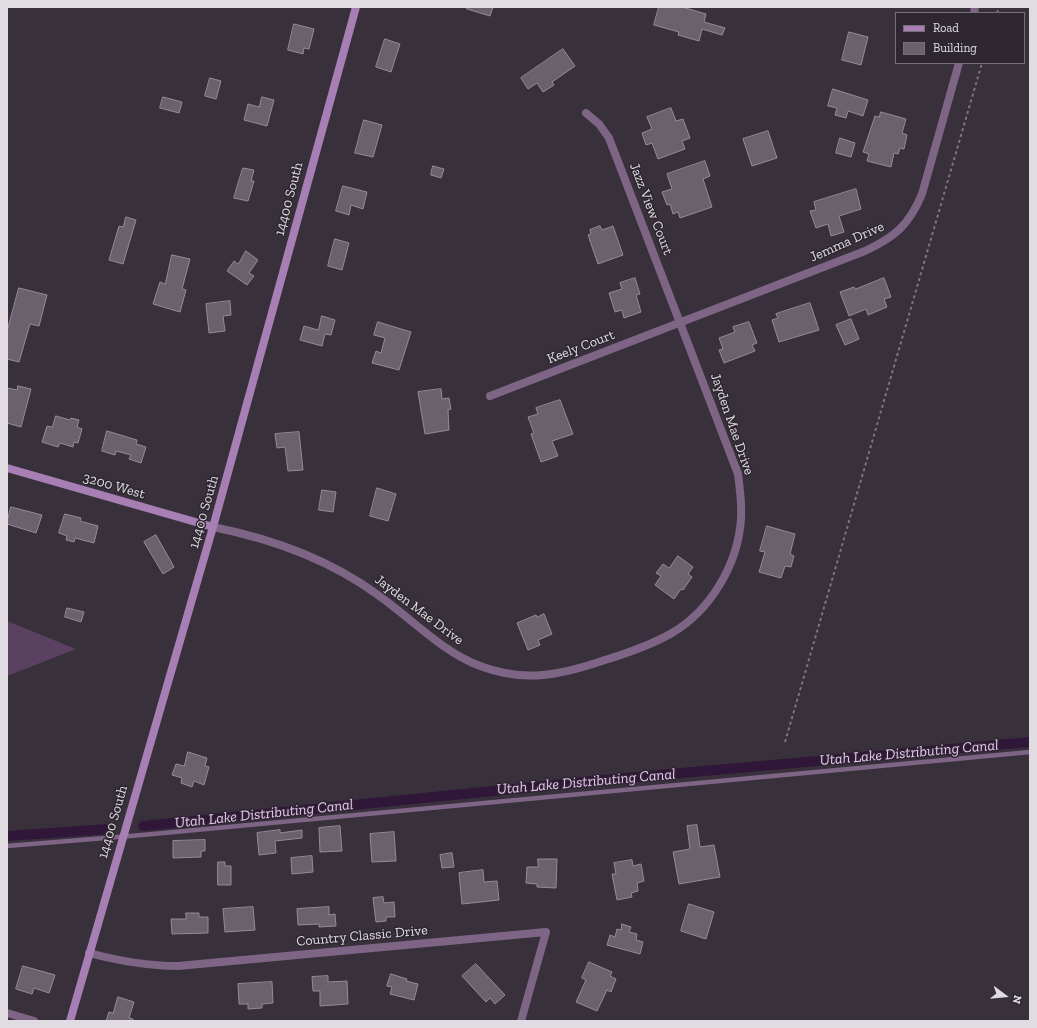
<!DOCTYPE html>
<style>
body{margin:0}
#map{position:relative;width:1037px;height:1028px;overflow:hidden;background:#38313b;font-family:"Zilla Slab",serif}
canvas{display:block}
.frame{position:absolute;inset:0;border:8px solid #e0dce2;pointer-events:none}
.legend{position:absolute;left:895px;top:12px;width:130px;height:52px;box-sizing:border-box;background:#2e2731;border:1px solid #756f78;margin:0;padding:5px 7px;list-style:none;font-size:12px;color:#e0dce2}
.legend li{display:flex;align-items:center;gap:8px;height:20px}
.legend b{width:20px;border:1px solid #756f78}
.north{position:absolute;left:985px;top:976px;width:40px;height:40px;-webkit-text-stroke:3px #2e2731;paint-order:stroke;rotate:106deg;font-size:11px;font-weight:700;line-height:16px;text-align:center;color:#e0dce2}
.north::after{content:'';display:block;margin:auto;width:14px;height:18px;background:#e0dce2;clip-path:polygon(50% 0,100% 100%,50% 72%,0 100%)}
</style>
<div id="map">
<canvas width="1037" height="1028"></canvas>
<div class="frame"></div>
<ul class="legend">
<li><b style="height:5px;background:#a87fb4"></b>Road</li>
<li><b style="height:11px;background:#6a616c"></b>Building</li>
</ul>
<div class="north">N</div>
</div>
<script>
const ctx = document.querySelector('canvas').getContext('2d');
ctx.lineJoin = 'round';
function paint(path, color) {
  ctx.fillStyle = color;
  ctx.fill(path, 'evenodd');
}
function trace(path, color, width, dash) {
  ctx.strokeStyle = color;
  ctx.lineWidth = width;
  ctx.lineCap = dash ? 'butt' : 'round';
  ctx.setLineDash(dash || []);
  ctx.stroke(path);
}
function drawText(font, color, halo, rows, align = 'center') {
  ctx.font = font + ' "Zilla Slab",serif';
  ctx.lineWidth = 3;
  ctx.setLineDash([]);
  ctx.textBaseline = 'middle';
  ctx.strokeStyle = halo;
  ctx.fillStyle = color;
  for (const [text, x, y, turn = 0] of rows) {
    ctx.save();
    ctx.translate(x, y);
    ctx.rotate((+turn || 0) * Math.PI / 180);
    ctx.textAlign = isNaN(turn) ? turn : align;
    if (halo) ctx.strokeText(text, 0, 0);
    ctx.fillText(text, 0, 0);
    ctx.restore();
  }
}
paint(new Path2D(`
 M7,621L76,649L7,676Z`), '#5a4161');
trace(new Path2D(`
 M143,826L603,780L1030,742
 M7,836L108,829`), '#301638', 10);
const building = new Path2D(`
 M467,7H493L490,16L467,9Z
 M659,7H682L706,14L704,22L725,28L722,35L702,29L699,41L678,35L679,32L654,25Z
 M294,24L314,29L309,49L304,48L303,54L288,50Z
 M849,32L868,37L861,65L842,60Z
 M385,39L400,44L391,72L376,67Z
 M563,49L575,66L552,82L554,85L543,92L537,83L528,89L521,78Z
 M210,78L221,81L216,99L205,96Z
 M833,89L868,100L863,116L848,111L846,118L835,115L837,108L828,106Z
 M163,97L182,102L179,113L160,108Z
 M262,97L274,100L267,126L244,120L248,104L259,107Z
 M671,108L676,121L683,119L690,138L682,141L685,149L658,159L652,143L646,145L642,133L652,129L647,117Z
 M881,112L906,119L902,133L907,135L904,149L900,148L898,154L894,153L891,167L867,161L869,154L863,152L875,116L879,117Z
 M364,120L382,125L373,157L355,153Z
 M768,131L777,158L752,166L743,139Z
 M840,138L855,143L851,157L836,153Z
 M705,161L710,176L703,179L712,207L680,218L678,212L673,214L670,204L667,205L662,192L672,189L667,174Z
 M433,166L444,169L441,178L431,175Z
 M243,168L254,170L251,181H254L248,201L234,198Z
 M343,186L367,192L363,209L351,205L349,215L336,211Z
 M856,189L861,209L839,216L844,232L831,236L828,224L816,228L810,211L816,210L814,202Z
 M126,217L136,220L123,264L109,260L119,226L123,227Z
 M600,226L602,230L613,226L623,255L598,264L588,235L591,234L590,230Z
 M335,239L349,243L342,270L328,266Z
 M246,251L258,260L249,273L254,276L247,285L227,271L234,261L238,264Z
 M172,255L190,259L182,289L186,290L180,312L153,304L160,282L165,284Z
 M635,278L640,294L636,295L641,312L624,318L622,310L615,312L609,293L622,289L620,283Z
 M884,278L891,297L884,299L887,307L868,315L866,309L849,316L840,292L854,287L855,289Z
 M19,288L47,295L39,326L30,324L19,362L7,359V332Z
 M230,301L231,315L223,316L225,331L209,333L206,304Z
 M810,303L819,330L779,342L772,320L778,318L776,314Z
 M322,316L335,320L331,335L325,334L322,346L300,340L304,326L318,330Z
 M851,319L859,339L845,345L836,325Z
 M378,322L411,332L399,370L372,363L376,351L381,353L385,338L374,335Z
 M749,322L757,343L752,345L755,351L724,363L719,350L723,349L719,338L735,332L733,327Z
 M18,386L31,389L21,427L7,423V388L17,390Z
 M441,389L442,399L449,398L451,409L448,410L449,430L425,434L418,392Z
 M560,400L573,434L552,441L558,456L541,462L531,434L534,433L528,417L538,414L536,408Z
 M56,416L70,420L71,418L79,420L77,427L82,429L78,443L74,442L73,447L60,443L58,447L42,442L47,426L52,427Z
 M107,431L137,440L136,444L146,447L141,463L129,459L131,455L116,451L115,455L102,451Z
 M299,432L303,470L288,471L285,447L277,448L275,434Z
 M377,488L396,494L388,521L370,516Z
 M322,490L336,492L333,512L319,510Z
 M11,507L42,515L36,533L7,524Z
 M65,514L81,518L80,521L98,526L94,543L75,538L74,542L66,540L67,536L59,533Z
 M767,526L795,534L790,554L794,556L791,567L785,566L781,578L759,572L765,552L760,551Z
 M156,535L174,567L163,574L144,542Z
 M678,556L693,567L688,574L692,577L683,590L681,589L674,599L655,585L661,576L656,573L663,564L669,568Z
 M67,608L84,612L81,622L65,617Z
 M544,614L552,634L538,640L540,645L528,650L517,623L536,615L537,617Z
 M188,752L207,758L205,766L209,767L204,785L194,781L192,787L181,783L182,778L172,775L176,764L184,766Z
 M697,825L700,847L714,845L720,877L679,884L673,852L690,849L687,826Z
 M340,826L342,851L320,852L319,828Z
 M280,830V833L302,830V838L275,841L276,853L259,855L257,833Z
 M394,832L396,861L372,862L370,834Z
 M205,840V851H201V857L173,858V841Z
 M452,853L454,867L442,868L440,855Z
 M312,856L313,872L292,874L291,858Z
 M538,859H557L556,888L537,887V884L526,883L527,867H538Z
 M632,860L633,866L641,864L644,881L637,883L638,891L631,893L632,897L617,900L612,874H616L614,863Z
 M218,862H225V866H231V885H218Z
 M483,870L484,882L497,881L499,900L462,904L459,873Z
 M383,897L384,903L394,902L395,917H386V921L376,922L373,898Z
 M689,904L714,912L706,939L681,931Z
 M253,907L255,930L225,932L223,909Z
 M329,907V915L335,914L336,926L319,927V924L298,925L297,909Z
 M186,913H199V917H208V933L172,934L171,919H186Z
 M622,924L631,927L629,932L637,934L636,940L643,942L640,954L607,945L610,935L615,937L617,929L621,930Z
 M589,962L612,972L610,976L616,979L611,992L607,990L597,1011L576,1002L586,980L582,978Z
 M476,964L505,995L495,1004L490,998L486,1002L462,976Z
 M23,966L55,975L49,993L34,988L32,994L16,989Z
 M391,974L407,979L406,981L418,984L414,1000L390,994L392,987L387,986Z
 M328,976V982L347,981L348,1004L320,1006V991H313L312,977Z
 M272,982L273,1003L262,1004V1008L248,1009V1004H239L238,984Z
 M118,997L134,1002L129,1018L133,1019V1021H106L109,1012L113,1013Z`);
paint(building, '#6a616c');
trace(building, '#948b97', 1);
trace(new Path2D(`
 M997,13L999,7
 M785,742L982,63`), '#7b767e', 2, [3, 3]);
trace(new Path2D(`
 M7,846L142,835L1030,752`), '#7e6586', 4.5);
trace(new Path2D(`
 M974,13L975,7
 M490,396L865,251C895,237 909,225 922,194L959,63
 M213,527C273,539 329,559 378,595C412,619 441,651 480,666C525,683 561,675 605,660C628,653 651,645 672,633C711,610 738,564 741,519C742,504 740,489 738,474L609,138L599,124L586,113
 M89,953C119,961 147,966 178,966L546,932L521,1021
 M7,1013L34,1021`), '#7e6586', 8);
trace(new Path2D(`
 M7,468L213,527
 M70,1021L213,527L356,7`), '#a87fb4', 8);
drawText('14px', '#e0dce2', '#2e2731', [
 ["14400 South",289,199,-75],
 ["Jazz View Court",651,209,69],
 ["Jemma Drive",847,242,-24],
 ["Keely Court",581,347,-21],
 ["Jayden Mae Drive",732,424,71],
 ["3200 West",114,486,16],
 ["14400 South",204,512,-74],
 ["Jayden Mae Drive",419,610,37],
 ["14400 South",113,822,-74],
 ["Country Classic Drive",362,936,-5]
]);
drawText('italic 15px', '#ebc4f7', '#2e2731', [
 ["Utah Lake Distributing Canal",909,753,-5],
 ["Utah Lake Distributing Canal",586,782,-5],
 ["Utah Lake Distributing Canal",264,814,-6]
]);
</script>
